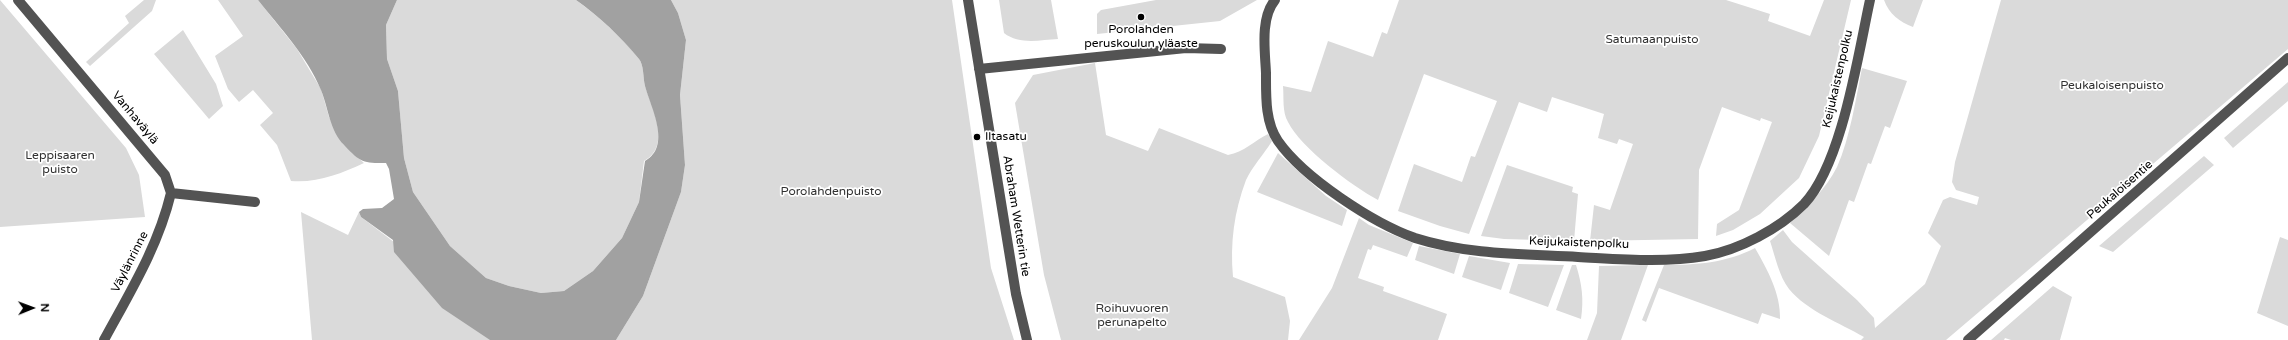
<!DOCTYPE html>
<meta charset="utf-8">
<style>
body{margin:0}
#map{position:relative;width:2288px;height:340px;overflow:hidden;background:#fff;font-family:"Varela Round",sans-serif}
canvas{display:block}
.north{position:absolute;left:12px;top:288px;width:40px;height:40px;-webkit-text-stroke:3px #fff;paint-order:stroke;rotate:89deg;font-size:11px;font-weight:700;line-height:16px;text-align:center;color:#000}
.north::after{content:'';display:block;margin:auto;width:14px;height:18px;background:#000;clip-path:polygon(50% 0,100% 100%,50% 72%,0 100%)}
</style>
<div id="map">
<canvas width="2288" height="340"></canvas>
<div class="north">N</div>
</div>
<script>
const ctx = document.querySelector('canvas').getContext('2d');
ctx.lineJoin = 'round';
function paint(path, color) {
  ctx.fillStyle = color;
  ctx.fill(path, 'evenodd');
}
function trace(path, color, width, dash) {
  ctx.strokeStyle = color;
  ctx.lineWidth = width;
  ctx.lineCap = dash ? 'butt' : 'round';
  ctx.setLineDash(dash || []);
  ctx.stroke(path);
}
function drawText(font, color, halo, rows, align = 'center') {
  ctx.font = font + ' "Varela Round",sans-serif';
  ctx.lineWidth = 3.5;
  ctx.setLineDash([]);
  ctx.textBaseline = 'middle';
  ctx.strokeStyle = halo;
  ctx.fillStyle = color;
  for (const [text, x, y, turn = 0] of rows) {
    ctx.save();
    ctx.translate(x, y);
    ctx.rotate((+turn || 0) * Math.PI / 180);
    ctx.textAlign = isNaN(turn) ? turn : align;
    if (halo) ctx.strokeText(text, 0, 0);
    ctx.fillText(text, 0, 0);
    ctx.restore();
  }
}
paint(new Path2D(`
 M0,0L126,148L139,175L145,217L0,227Z
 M144,0H156L152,11L90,66L86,62L129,23L125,16Z
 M218,0H258L297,49L321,89L329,117L343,144L364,163C340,174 318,183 291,181L277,145L260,125L273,113L253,90L239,102L228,89L215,56L243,36Z
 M397,0H576C599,17 622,37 639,59C644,65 643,78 645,86C652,108 672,146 644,161L639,202L622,238L593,271L564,291L541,293L509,286L486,278L450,246L413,192L404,158L398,91L387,59L386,25Z
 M671,0H952L991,268L1014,340H616L643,296L681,192L685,165L680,95L686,40L678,13Z
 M999,0H1051L1058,39C1040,40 1019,45 1004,33Z
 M1156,0H1257L1220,21L1097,34V14L1101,10Z
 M1399,0H1726L1770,14L1768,21L1810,36L1824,0H1851L1819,136L1799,178L1760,214L1733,230L1716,236L1717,224L1739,210L1772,122L1761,118L1760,121L1722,107L1699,170L1698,239L1590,241L1594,205L1610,210L1633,144L1619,139L1617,144L1598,138L1604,114L1552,97L1547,112L1519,102L1469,234L1440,226L1398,211L1414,164L1462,182L1471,156L1475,157L1497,101L1424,74L1378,200C1352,186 1301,148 1288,122C1282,112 1284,97 1283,86L1311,92L1328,41L1373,57L1382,32L1387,34Z
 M1884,0H1923L1913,27C1900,22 1889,14 1884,0Z
 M2001,0H2288V49L1946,340H1861L1864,337C1840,323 1807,311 1789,289C1779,276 1775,256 1770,241L1783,230L1792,242L1857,300L1874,318L1875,328L1925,284L1941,246L1928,233L1943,200L1950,197L1977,205L1979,197L1956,190L1952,182L1955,162Z
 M183,30L216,84L223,106L209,119L154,54Z
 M1095,63L1106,135L1148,151L1159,128L1228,155C1244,152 1254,141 1268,134L1272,141C1264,154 1252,167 1246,180C1234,212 1230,243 1233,277L1285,297L1290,321L1288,340H1061L1044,275L1015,103L1033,75Z
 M1862,68L1907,81L1890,128L1885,126L1871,164L1868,163L1854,202L1849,200L1829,256L1790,223C1807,206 1826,189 1837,167C1850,138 1856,98 1862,68Z
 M2288,82V101L2233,148L2224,138Z
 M1278,153L1326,196L1347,210L1342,226L1257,192Z
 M2204,156L2214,165L2113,252L2099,246Z
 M1507,165L1573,187L1572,192L1578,194L1574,241L1504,239L1481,236Z
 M301,212L348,235L359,212L361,217L523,340H312Z
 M1359,218L1369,225L1413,243L1407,257L1373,245L1371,250L1368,249L1358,278L1384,287L1383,291L1447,314L1438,340H1299L1332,288Z
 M2280,237L2288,240V326L2257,313Z
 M1419,246L1460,254L1454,274L1415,260Z
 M1755,248C1767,269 1781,294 1780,319L1762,313L1758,324L1659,288L1646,322L1642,320L1664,265C1696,265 1726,263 1755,248Z
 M1469,256L1510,263L1501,290L1462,277Z
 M1518,264L1564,265L1548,307L1509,293Z
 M1572,265H1576C1582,284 1584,299 1581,319L1556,310Z
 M1648,265L1621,340H1587L1597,313L1599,266Z
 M2053,286L2072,297L2060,340H2011L2005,338L2004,340H1991Z`), '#dadada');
paint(new Path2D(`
 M258,0H397L386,25L387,59L398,91L404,158L413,192L450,246L486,278L509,286L541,293L564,291L593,271L622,238L639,202L645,161C672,146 651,108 645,86C643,78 644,65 639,59C621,37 599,16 576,0H671L678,13L686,40L680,95L685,165L681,192L643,296L616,340H490L442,308L394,252L393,240L361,217L359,212L363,209L382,208L394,199L389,169L386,163C363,163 361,163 344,145C330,131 328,107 321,90C307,56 280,28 258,0Z`), '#a1a1a1');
trace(new Path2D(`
 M18,0L165,175L171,193
 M968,0L1016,294L1027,340
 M1275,0C1260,18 1265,51 1266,73C1266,96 1265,122 1278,141C1304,178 1373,223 1415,238C1468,255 1524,254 1578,257C1619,259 1664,263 1705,256C1739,250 1779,229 1804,204C1842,164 1858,55 1870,0
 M979,69L1186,48L1221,49
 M171,193L255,202
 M104,340C130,292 158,247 171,193
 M1968,340L2288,58`), '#535353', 10);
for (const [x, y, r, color] of [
 [1141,17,4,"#000"],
 [977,137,4,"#000"]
]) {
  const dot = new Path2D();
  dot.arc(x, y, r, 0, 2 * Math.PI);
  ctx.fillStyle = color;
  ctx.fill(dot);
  trace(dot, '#fff', 1.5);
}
drawText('12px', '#000', '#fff', [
 ["Porolahden",1141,30],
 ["peruskoulun yläaste",1141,44],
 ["Iltasatu",985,137,"left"]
]);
drawText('12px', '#313131', '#fff', [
 ["Satumaanpuisto",1652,40],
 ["Peukaloisenpuisto",2112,86],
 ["Leppisaaren",60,156],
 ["puisto",60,170],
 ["Porolahdenpuisto",831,192],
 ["Roihuvuoren",1132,309],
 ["perunapelto",1132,323]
]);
drawText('12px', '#000', '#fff', [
 ["Keijukaistenpolku",1838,79,-77],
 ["Vanhaväylä",135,118,50],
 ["Peukaloisentie",2120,190,-41],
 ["Abraham Wetterin tie",1016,216,81],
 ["Keijukaistenpolku",1579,243,2],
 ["Väylänrinne",130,262,-63]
]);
</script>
